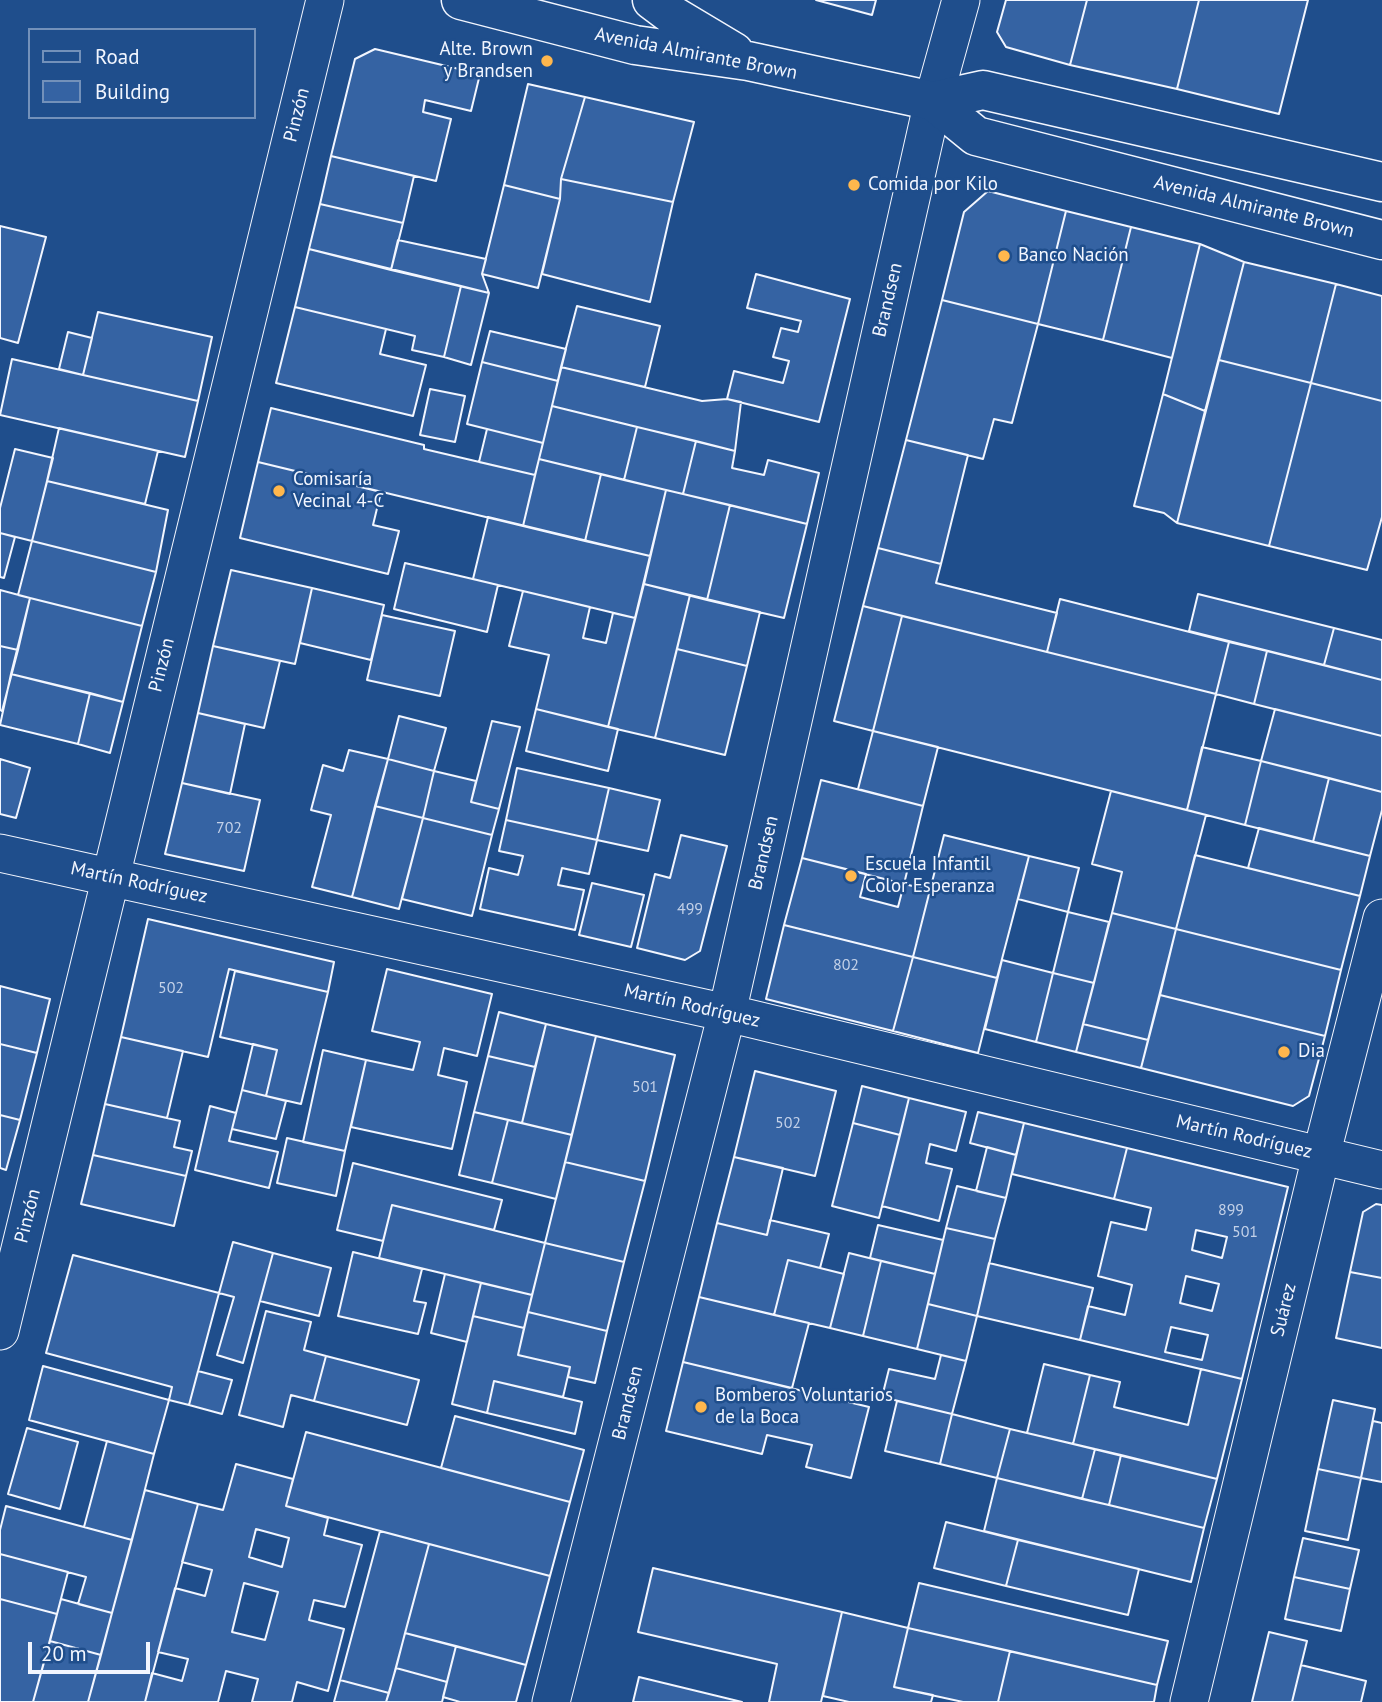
<!DOCTYPE html>
<meta charset="utf-8">
<style>
body{margin:0}
#map{position:relative;width:1382px;height:1702px;overflow:hidden;background:#1f4e8c;font-family:"PT Sans",sans-serif}
canvas{display:block}
.legend{position:absolute;left:28px;top:28px;width:228px;height:91px;box-sizing:border-box;background:#1f4e8c;border:2px solid #7391ba;margin:0;padding:9px 12px;list-style:none;font-size:21px;color:#f2f6ff}
.legend li{display:flex;align-items:center;gap:14px;height:35px}
.legend b{width:35px;border:2px solid #7391ba}
.scale{position:absolute;left:28px;top:1642px;width:122px;height:32px;box-sizing:border-box;border:4px solid #f2f6ff;border-top:0;padding-left:9px;font-size:21px;line-height:24px;white-space:nowrap;color:#f2f6ff;-webkit-text-stroke:5px #1f4e8c;paint-order:stroke}
</style>
<div id="map">
<canvas width="1382" height="1702"></canvas>
<ul class="legend">
<li><b style="height:9px;background:#1f4e8c"></b>Road</li>
<li><b style="height:19px;background:#3563a3"></b>Building</li>
</ul>
<div class="scale">20 m</div>
</div>
<script>
const ctx = document.querySelector('canvas').getContext('2d');
ctx.lineJoin = 'round';
function paint(path, color) {
  ctx.fillStyle = color;
  ctx.fill(path, 'evenodd');
}
function trace(path, color, width, dash) {
  ctx.strokeStyle = color;
  ctx.lineWidth = width;
  ctx.lineCap = dash ? 'butt' : 'round';
  ctx.setLineDash(dash || []);
  ctx.stroke(path);
}
function drawText(font, color, halo, rows, align = 'center') {
  ctx.font = font + ' "PT Sans",sans-serif';
  ctx.lineWidth = 5;
  ctx.setLineDash([]);
  ctx.textBaseline = 'middle';
  ctx.strokeStyle = halo;
  ctx.fillStyle = color;
  for (const [text, x, y, turn = 0] of rows) {
    ctx.save();
    ctx.translate(x, y);
    ctx.rotate((+turn || 0) * Math.PI / 180);
    ctx.textAlign = isNaN(turn) ? turn : align;
    if (halo) ctx.strokeText(text, 0, 0);
    ctx.fillText(text, 0, 0);
    ctx.restore();
  }
}
const building = new Path2D(`
 M816,0H876L872,15Z
 M1006,0H1087L1070,65L1006,47L997,32Z
 M1087,0H1199L1177,89L1070,65Z
 M1199,0H1308L1279,114L1177,89Z
 M375,49L480,74L471,111L425,100L423,112L451,119L436,181L331,156L355,59Z
 M528,84L585,97L561,179L560,199L504,185Z
 M585,97L694,122L673,202L561,179Z
 M331,156L414,176L403,223L320,204Z
 M561,179L673,202L650,302L542,274L560,199Z
 M504,185L560,199L538,288L482,274Z
 M988,191L1066,211L1038,324L942,300L964,212Z
 M320,204L403,223L391,270L309,249Z
 M1066,211L1131,227L1103,340L1038,324Z
 M0,226L46,237L18,343L0,338Z
 M1131,227L1200,244L1172,358L1103,340Z
 M398,240L486,259L482,274L489,293L391,270Z
 M1200,244L1244,262L1205,411L1163,394Z
 M309,249L461,286L444,357L412,350L415,336L295,307Z
 M1244,262L1336,284L1311,383L1219,360Z
 M756,274L850,299L819,422L727,399L734,371L783,383L789,361L773,357L781,328L798,332L801,321L747,308Z
 M1336,284L1382,296V401L1311,383Z
 M461,286L489,293L471,365L444,357Z
 M942,300L1038,324L1012,423L994,419L983,459L906,440Z
 M577,306L660,326L645,387L561,367Z
 M295,307L386,329L380,354L426,365L413,416L276,383Z
 M98,312L212,337L198,401L83,375Z
 M490,331L566,349L558,381L482,362Z
 M68,332L92,338L83,375L59,369Z
 M12,359L198,401L185,457L0,415Z
 M1219,360L1311,383L1269,546L1177,523Z
 M482,362L558,381L543,443L467,424Z
 M561,367L702,401L727,399L741,402L735,451L552,406Z
 M1311,383L1382,401V517L1367,570L1269,546Z
 M430,389L465,396L455,442L420,435Z
 M1163,394L1205,411L1177,523L1164,513L1134,506Z
 M552,406L637,427L624,480L539,459Z
 M271,408L424,445V449L535,475L523,526L258,462Z
 M637,427L696,441L683,494L624,480Z
 M59,428L158,451L145,504L47,481Z
 M487,429L543,443L535,475L479,462Z
 M906,440L968,455L941,564L878,548Z
 M696,441L735,451L732,468L764,475L768,460L819,473L807,524L683,494Z
 M15,449L53,458L32,541L0,533V508Z
 M539,459L601,474L585,541L523,526Z
 M258,462L381,492L373,525L399,531L388,574L240,538Z
 M601,474L666,490L650,556L585,541Z
 M47,481L168,510L156,572L32,541Z
 M666,490L730,505L707,600L644,584Z
 M730,505L807,524L784,618L707,600Z
 M488,517L650,556L635,618L473,579Z
 M0,533L15,537L4,578L0,577Z
 M32,541L156,572L142,626L18,595Z
 M878,548L941,564L936,583L1057,613L1047,652L863,606Z
 M405,563L498,585L487,632L394,609Z
 M231,570L312,588L295,664L213,646Z
 M644,584L690,595L655,738L608,727Z
 M312,588L384,605L371,660L300,643Z
 M0,590L30,598L18,650L0,646Z
 M523,591L590,607L583,638L606,643L613,613L635,618L608,727L536,709L549,655L509,646Z
 M1198,594L1334,628L1324,665L1189,631Z
 M690,595L760,612L747,666L677,649Z
 M30,598L142,626L123,702L11,674Z
 M1060,599L1229,642L1216,694L1047,652Z
 M863,606L902,616L873,731L834,721Z
 M382,615L455,631L440,696L367,680Z
 M902,616L1216,694L1187,810L873,731Z
 M1334,628L1382,640V680L1324,665Z
 M1229,642L1267,651L1254,704L1216,694Z
 M0,646L18,650L2,711L0,710Z
 M213,646L280,661L264,728L198,713Z
 M677,649L747,666L725,755L655,738Z
 M1267,651L1382,680V736L1254,704Z
 M11,674L90,693L78,744L0,725Z
 M90,693L123,702L110,753L78,744Z
 M536,709L618,729L608,771L526,751Z
 M1275,709L1382,736V792L1261,761Z
 M198,713L245,724L230,794L182,783Z
 M399,716L446,728L434,771L388,759Z
 M492,721L520,727L499,809L471,802Z
 M873,731L938,747L923,806L858,789Z
 M1202,747L1261,761L1245,825L1187,810Z
 M349,750L388,759L352,897L312,887L331,815L311,810L323,765L343,771Z
 M0,759L30,768L16,818L0,814Z
 M388,759L434,771L423,818L375,806Z
 M1261,761L1329,778L1313,842L1245,825Z
 M517,768L609,788L597,840L506,820Z
 M434,771L476,781L471,802L499,809L492,835L423,818Z
 M1329,778L1382,792V810L1370,856L1313,842Z
 M821,780L923,806L904,884L802,858Z
 M182,783L260,800L244,871L165,854Z
 M609,788L660,800L648,851L597,840Z
 M1111,791L1206,815L1176,929L1112,913L1122,872L1092,864Z
 M375,806L423,818L399,909L352,897Z
 M423,818L492,835L472,916L402,899Z
 M506,820L597,840L589,874L562,868L558,885L584,890L575,930L480,909L489,868L518,875L523,856L499,851Z
 M1259,828L1370,856L1360,896L1248,868Z
 M681,835L727,846L700,951L685,960L637,948L655,874L670,878Z
 M944,835L1029,856L997,978L913,957Z
 M1195,855L1360,896L1341,970L1176,929Z
 M1029,856L1079,868L1068,912L1018,899Z
 M802,858L866,874L860,897L898,907L904,884L930,890L913,957L784,925Z
 M592,883L644,895L631,947L579,935Z
 M1068,912L1109,922L1094,983L1053,973Z
 M1112,913L1176,929L1148,1040L1083,1024Z
 M148,919L334,962L328,992L229,969L208,1057L121,1037Z
 M784,925L913,957L893,1031L766,999Z
 M1176,929L1341,970L1325,1036L1160,995Z
 M913,957L997,978L978,1053L893,1031Z
 M1002,960L1053,973L1036,1042L985,1029Z
 M387,969L492,994L477,1056L444,1048L438,1075L467,1082L452,1149L351,1127L366,1060L413,1070L420,1042L372,1031Z
 M235,971L328,992L301,1104L266,1096L277,1050L220,1037Z
 M1053,973L1094,983L1076,1052L1036,1042Z
 M0,986L50,999L37,1053L0,1044Z
 M1160,995L1325,1036L1309,1096L1293,1106L1141,1068Z
 M499,1012L546,1024L535,1067L488,1056Z
 M546,1024L596,1036L572,1135L522,1123Z
 M1083,1024L1148,1040L1141,1068L1076,1052Z
 M596,1036L675,1055L645,1181L565,1162Z
 M121,1037L183,1051L167,1118L105,1104Z
 M0,1044L37,1053L20,1120L0,1115Z
 M253,1044L277,1050L266,1096L242,1090Z
 M323,1050L366,1060L345,1151L303,1142Z
 M488,1056L535,1067L522,1123L474,1112Z
 M755,1071L836,1091L815,1176L734,1157Z
 M862,1086L909,1098L900,1135L853,1123Z
 M242,1090L286,1101L276,1139L232,1129Z
 M909,1098L966,1112L956,1151L930,1144L926,1163L952,1169L939,1221L882,1206Z
 M105,1104L180,1121L174,1147L192,1151L186,1176L93,1155Z
 M210,1106L236,1113L229,1141L278,1152L269,1188L195,1170Z
 M474,1112L508,1120L492,1183L459,1175Z
 M978,1112L1024,1123L1016,1155L970,1143Z
 M0,1115L20,1120L6,1170L0,1168Z
 M508,1120L572,1135L556,1199L492,1183Z
 M853,1123L900,1135L879,1218L832,1206Z
 M1024,1123L1127,1148L1114,1199L1012,1174Z
 M287,1138L345,1151L336,1196L277,1183Z
 M987,1147L1016,1155L1006,1198L976,1191Z
 M1127,1148L1288,1187L1242,1379L1080,1340L1088,1306L1125,1315L1132,1285L1098,1276L1111,1222L1146,1230L1151,1208L1114,1199ZM1196,1230L1227,1237L1222,1258L1192,1250ZM1186,1276L1219,1284L1212,1311L1180,1303ZM1171,1327L1208,1335L1202,1360L1165,1352Z
 M93,1155L186,1176L174,1226L81,1204Z
 M734,1157L783,1168L767,1235L717,1223Z
 M565,1162L645,1181L624,1262L545,1243Z
 M353,1163L502,1200L494,1230L392,1205L383,1241L337,1230Z
 M957,1186L1006,1198L995,1239L946,1228Z
 M1376,1204L1382,1205V1278L1350,1272L1363,1212Z
 M392,1205L545,1243L532,1295L379,1258Z
 M770,1220L829,1234L820,1268L788,1260L774,1315L699,1297L717,1223L767,1235Z
 M878,1225L943,1240L935,1274L870,1258Z
 M946,1228L995,1239L977,1316L928,1304Z
 M233,1242L273,1253L243,1363L217,1355L234,1297L219,1293Z
 M545,1243L624,1262L607,1331L528,1312Z
 M353,1252L422,1269L414,1301L426,1303L418,1334L338,1316Z
 M273,1253L331,1268L319,1316L260,1301Z
 M849,1253L881,1261L863,1336L830,1328Z
 M73,1255L219,1293L189,1405L169,1400L172,1387L46,1353Z
 M788,1260L844,1274L830,1328L774,1315Z
 M881,1261L935,1274L917,1349L863,1336Z
 M989,1263L1093,1288L1080,1340L977,1316Z
 M1350,1272L1382,1278V1348L1336,1338Z
 M445,1274L481,1283L467,1342L431,1333Z
 M481,1283L532,1295L524,1328L473,1316Z
 M699,1297L809,1323L792,1388L683,1362Z
 M928,1304L977,1316L966,1361L917,1349Z
 M266,1311L311,1322L304,1350L326,1356L314,1401L291,1395L283,1427L239,1415Z
 M528,1312L607,1331L595,1383L568,1377L570,1367L518,1355Z
 M473,1316L524,1328L518,1355L570,1367L563,1397L494,1381L487,1413L452,1404Z
 M941,1355L966,1361L952,1414L882,1397L889,1369L935,1379Z
 M326,1356L419,1380L407,1425L314,1401Z
 M683,1362L869,1407L851,1478L806,1467L812,1445L767,1435L762,1454L666,1431Z
 M1044,1364L1090,1375L1073,1444L1027,1433Z
 M43,1366L169,1400L154,1454L29,1420Z
 M1201,1369L1242,1379L1217,1479L1073,1444L1090,1375L1120,1382L1114,1407L1188,1425Z
 M198,1371L232,1380L222,1414L189,1405Z
 M494,1381L582,1402L575,1434L487,1413Z
 M1333,1400L1375,1409L1361,1478L1318,1469Z
 M897,1401L952,1414L940,1464L885,1451Z
 M952,1414L1010,1429L997,1478L940,1464Z
 M455,1416L584,1450L570,1502L441,1468Z
 M1373,1421L1382,1423V1482L1361,1478Z
 M27,1428L78,1442L60,1509L8,1494Z
 M1010,1429L1095,1449L1082,1499L997,1478Z
 M306,1432L570,1502L550,1576L286,1506Z
 M107,1441L154,1454L132,1540L84,1527Z
 M1095,1449L1121,1455L1109,1505L1082,1499Z
 M1121,1455L1217,1479L1204,1528L1109,1505Z
 M236,1464L293,1479L286,1506L328,1518L324,1535L362,1545L345,1607L314,1600L309,1620L344,1629L328,1691L297,1682L292,1702H252L258,1679L226,1671L218,1702H145L152,1673L182,1681L188,1659L158,1652L175,1588L205,1596L212,1570L182,1562L198,1504L223,1510ZM256,1529L289,1538L282,1567L249,1557ZM244,1583L278,1592L265,1640L232,1632Z
 M1318,1469L1361,1478L1348,1540L1305,1531Z
 M997,1478L1204,1528L1191,1582L984,1531Z
 M145,1490L198,1504L145,1702H88Z
 M6,1506L132,1540L112,1613L78,1604L86,1577L0,1554V1530Z
 M946,1522L1018,1540L1006,1586L934,1568Z
 M380,1531L429,1544L389,1693L340,1680Z
 M1303,1538L1359,1550L1350,1589L1294,1577Z
 M1018,1540L1139,1569L1128,1615L1006,1586Z
 M429,1544L550,1576L526,1665L405,1633Z
 M0,1554L68,1572L57,1614L0,1599Z
 M653,1568L842,1612L821,1702H769L777,1664L638,1632Z
 M1294,1577L1350,1589L1341,1631L1285,1619Z
 M919,1583L1168,1641L1157,1685L908,1628Z
 M0,1599L57,1614L33,1702H0Z
 M61,1599L112,1613L101,1655L50,1641Z
 M842,1612L908,1628L894,1687L933,1695L931,1702H849L823,1696Z
 M908,1628L1010,1651L998,1702H963L894,1687Z
 M1269,1632L1307,1641L1292,1702H1252Z
 M405,1633L456,1646L447,1682L396,1668Z
 M50,1641L101,1655L88,1702H33Z
 M456,1646L526,1665L516,1702H460L443,1697Z
 M1010,1651L1157,1685L1154,1702H998Z
 M1301,1665L1366,1681L1361,1702H1292Z
 M396,1668L447,1682L442,1702H386Z
 M639,1677L742,1702H633Z
 M340,1680L389,1693L386,1702H334Z`);
paint(building, '#3563a3');
trace(building, '#f2f6ff', 2);
const street = new Path2D(`
 M0,853L727,1013L1382,1170
 M0,1331L325,0
 M551,1702L727,1013L933,101L961,0
 M1189,1702L1321,1156L1382,918`);
const secondary = new Path2D(`
 M461,0L635,45L748,61L933,101L983,90L1382,182
 M652,0L672,15L734,52
 M933,101L976,136L1382,240`);
trace(street, '#f2f6ff', 39);
trace(secondary, '#f2f6ff', 41);
trace(street, '#1f4e8c', 37);
trace(secondary, '#1f4e8c', 38);
for (const [x, y, r, color] of [
 [547,61,7,"#ffb74d"],
 [854,185,7,"#ffb74d"],
 [1004,256,7,"#ffb74d"],
 [279,491,7,"#ffb74d"],
 [851,876,7,"#ffb74d"],
 [1284,1052,7,"#ffb74d"],
 [701,1407,7,"#ffb74d"]
]) {
  const dot = new Path2D();
  dot.arc(x, y, r, 0, 2 * Math.PI);
  ctx.fillStyle = color;
  ctx.fill(dot);
  trace(dot, '#1f4e8c', 2.5);
}
drawText('16px', '#c3d1e8', null, [
 ["702",229,828],
 ["499",690,909],
 ["802",846,965],
 ["502",171,988],
 ["501",645,1087],
 ["502",788,1123],
 ["899",1231,1210],
 ["501",1245,1232]
]);
drawText('19px', '#f2f6ff', '#1f4e8c', [
 ["Alte. Brown",533,50,"right"],
 ["y Brandsen",533,72,"right"],
 ["Comida por Kilo",868,185],
 ["Banco Nación",1018,256],
 ["Comisaría",293,480],
 ["Vecinal 4-C",293,502],
 ["Escuela Infantil",865,865],
 ["Color Esperanza",865,887],
 ["Dia",1298,1052],
 ["Bomberos Voluntarios",715,1396],
 ["de la Boca",715,1418]
], 'left');
drawText('19px', '#f2f6ff', '#1f4e8c', [
 ["Avenida Almirante Brown",696,54,11],
 ["Pinzón",297,115,-76],
 ["Avenida Almirante Brown",1254,207,14],
 ["Brandsen",888,300,-77],
 ["Pinzón",162,665,-76],
 ["Brandsen",764,853,-77],
 ["Martín Rodríguez",139,883,12],
 ["Martín Rodríguez",692,1006,13],
 ["Martín Rodríguez",1244,1137,13],
 ["Pinzón",28,1216,-76],
 ["Suárez",1284,1310,-76],
 ["Brandsen",628,1403,-76]
]);
</script>
